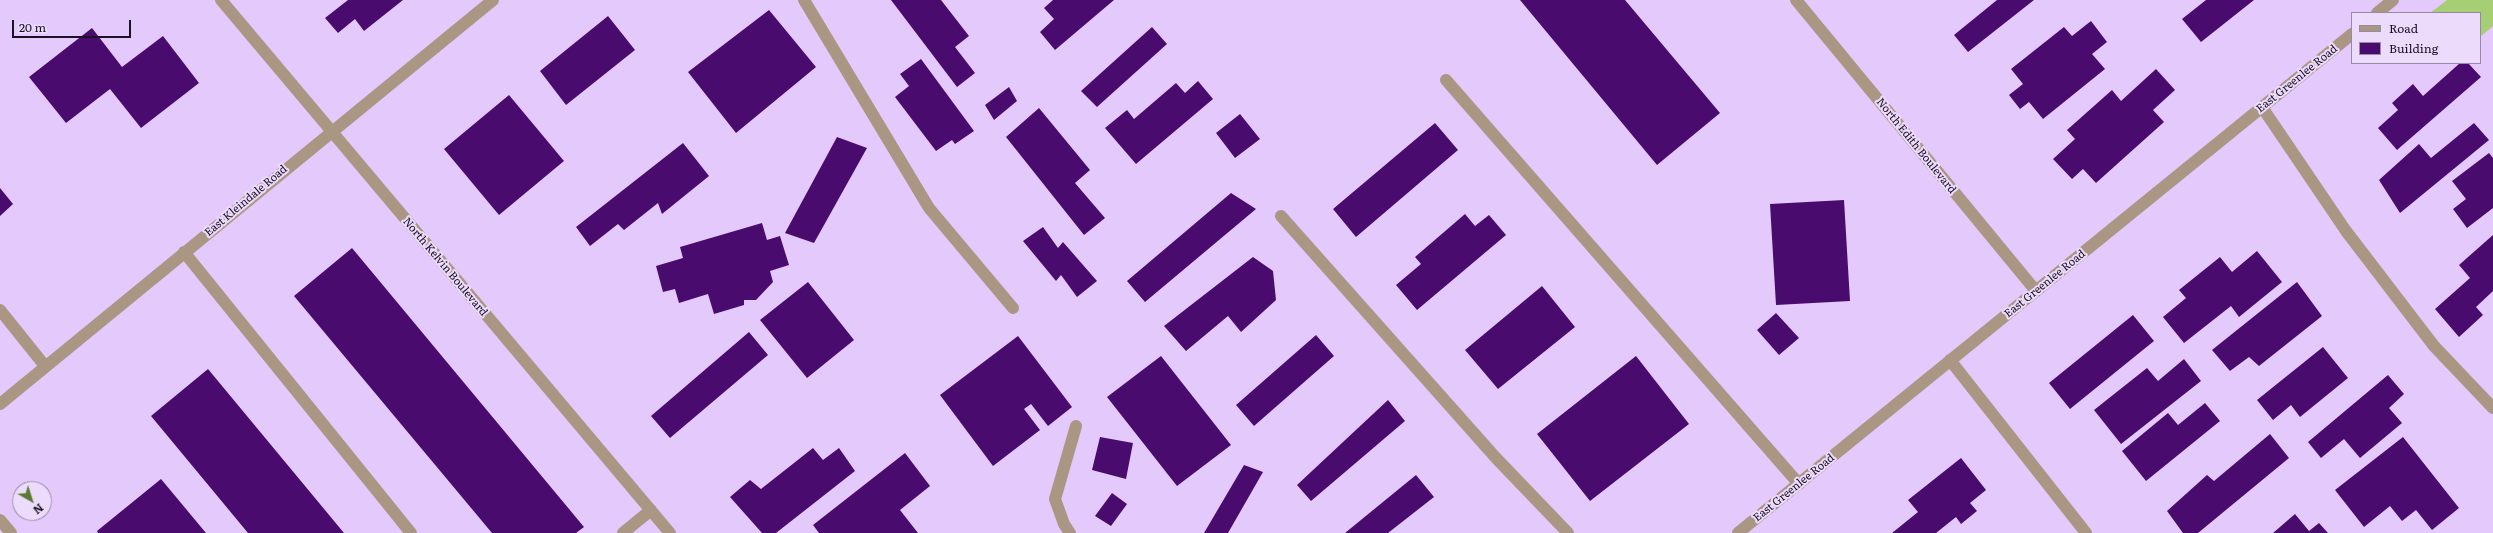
<!DOCTYPE html>
<style>
body{margin:0}
#map{position:relative;width:2493px;height:533px;overflow:hidden;background:#e4c9fd;font-family:Literata,serif}
canvas{display:block}
.legend{position:absolute;left:2351px;top:12px;width:130px;height:52px;box-sizing:border-box;background:#ecdbfb;border:1px solid #988aa5;margin:0;padding:5px 7px;list-style:none;font-size:12px;color:#1b1124}
.legend li{display:flex;align-items:center;gap:8px;height:20px}
.legend b{width:20px;border:1px solid #988aa5}
.north{position:absolute;left:12px;top:481px;width:40px;height:40px;box-sizing:border-box;background:#ecdbfb;border:1px solid #988aa5;border-radius:50%;rotate:141deg;font-size:11px;font-weight:700;line-height:16px;text-align:center;color:#1b1124}
.north::after{content:'';display:block;margin:auto;width:14px;height:18px;background:#5b7a31;clip-path:polygon(50% 0,100% 100%,50% 72%,0 100%)}
.scale{position:absolute;left:12px;top:20px;width:119px;height:18px;box-sizing:border-box;border:2px solid #1b1124;border-top:0;padding-left:5px;font-size:12px;line-height:14px;white-space:nowrap;color:#1b1124;-webkit-text-stroke:3px #ecdbfb;paint-order:stroke}
</style>
<div id="map">
<canvas width="2493" height="533"></canvas>
<ul class="legend">
<li><b style="height:5px;background:#a99784"></b>Road</li>
<li><b style="height:11px;background:#4a0b6e"></b>Building</li>
</ul>
<div class="north">N</div>
<div class="scale">20 m</div>
</div>
<script>
const ctx = document.querySelector('canvas').getContext('2d');
ctx.lineJoin = 'round';
function paint(path, color) {
  ctx.fillStyle = color;
  ctx.fill(path, 'evenodd');
}
function trace(path, color, width, dash) {
  ctx.strokeStyle = color;
  ctx.lineWidth = width;
  ctx.lineCap = dash ? 'butt' : 'round';
  ctx.setLineDash(dash || []);
  ctx.stroke(path);
}
function drawText(font, color, halo, rows, align = 'center') {
  ctx.font = font + ' Literata,serif';
  ctx.lineWidth = 4;
  ctx.setLineDash([]);
  ctx.textBaseline = 'middle';
  ctx.strokeStyle = halo;
  ctx.fillStyle = color;
  for (const [text, x, y, turn = 0] of rows) {
    ctx.save();
    ctx.translate(x, y);
    ctx.rotate((+turn || 0) * Math.PI / 180);
    ctx.textAlign = isNaN(turn) ? turn : align;
    if (halo) ctx.strokeText(text, 0, 0);
    ctx.fillText(text, 0, 0);
    ctx.restore();
  }
}
paint(new Path2D(`
 M2447,0H2493V26L2480,37V13H2430Z`), '#a6ce75');
paint(new Path2D(`
 M348,0H403L364,31L355,19L338,33L325,18Z
 M891,0H941L969,36L955,47L975,73L957,87Z
 M1053,0H1114L1055,50L1040,32L1054,19L1044,8Z
 M1520,0H1625L1720,113L1657,165Z
 M1997,0H2034L1968,52L1954,35Z
 M2206,0H2254L2201,42L2182,19Z
 M769,10L816,67L736,133L688,72Z
 M608,16L635,50L566,105L540,71Z
 M2091,21L2107,42L2092,54L2105,69L2043,119L2029,102L2020,109L2009,95L2023,84L2011,69L2064,27L2072,36Z
 M1152,27L1167,44L1097,107L1081,91Z
 M92,28L122,67L163,36L199,83L141,128L110,89L66,123L29,77Z
 M921,59L974,131L955,144L952,140L936,151L895,97L909,86L900,74Z
 M2460,63H2468L2481,77L2397,150L2378,128L2398,110L2392,103L2413,84L2423,96Z
 M2156,69L2175,90L2153,110L2164,122L2096,183L2083,169L2072,179L2053,159L2075,139L2067,130L2112,90L2121,101Z
 M1198,81L1213,99L1136,164L1105,128L1127,110L1134,119L1176,83L1185,93Z
 M1009,87L1017,101L994,120L985,105Z
 M509,95L564,161L499,215L444,149Z
 M1039,108L1090,170L1075,183L1105,218L1084,235L1006,137Z
 M1240,114L1260,139L1235,158L1216,133Z
 M1435,123L1458,150L1356,237L1333,209Z
 M2474,123L2489,140L2400,213L2379,180L2419,144L2431,158Z
 M837,137L867,148L814,243L785,233Z
 M683,143L709,176L662,214L658,203L624,230L618,224L590,246L576,227Z
 M2489,153L2493,158V208L2467,228L2453,209L2466,199L2452,181Z
 M0,188L13,204L0,216Z
 M1231,193L1256,209L1145,302L1127,281Z
 M1844,200L1850,301L1776,305L1770,204Z
 M1465,214L1475,226L1489,215L1506,235L1417,310L1396,285L1421,264L1415,257Z
 M762,223L767,240L780,236L789,265L770,271L773,282L756,300H744V305L714,314L708,294L679,303L675,289L663,292L656,266L683,258L680,247Z
 M1043,227L1058,248L1063,242L1097,281L1077,297L1061,275L1056,281L1023,241Z
 M2493,235V291L2476,307L2483,315L2459,337L2435,309L2470,278L2459,265Z
 M352,248L584,527L576,533H492L294,296Z
 M2257,251L2282,282L2239,317L2231,306L2184,343L2163,317L2186,298L2179,290L2220,257L2232,272Z
 M1253,257L1273,271L1276,300L1241,332L1228,316L1186,351L1164,326Z
 M808,282L854,340L807,378L760,320Z
 M2297,282L2322,316L2259,366L2249,357L2230,371L2212,350Z
 M1542,286L1575,327L1498,389L1465,350Z
 M1776,313L1799,338L1779,355L1757,330Z
 M2133,315L2154,341L2070,409L2049,383Z
 M749,332L768,355L670,438L651,416Z
 M1316,335L1334,356L1254,426L1236,405Z
 M1018,336L1072,407L1048,426L1031,404L1024,409L1040,430L993,466L940,395Z
 M2323,347L2348,378L2300,417L2291,405L2273,420L2257,400Z
 M1161,356L1231,445L1177,486L1107,397Z
 M1636,356L1689,424L1590,501L1537,434Z
 M2184,359L2201,381L2121,444L2094,410L2147,368L2158,381Z
 M208,369L344,533H248L151,416Z
 M2388,375L2404,394L2389,408L2402,423L2360,458L2344,439L2321,458L2308,442Z
 M1388,400L1405,421L1311,501L1297,485Z
 M2205,403L2220,421L2146,481L2122,451L2168,413L2178,425Z
 M2270,434L2289,458L2198,533H2183L2167,511L2207,475L2214,481Z
 M1100,437L1133,443L1126,479L1092,470Z
 M2403,437L2459,508L2432,530L2416,510L2402,521L2390,506L2364,527L2335,490Z
 M813,448L823,460L839,448L855,471L776,533H762L730,497L750,480L761,489Z
 M905,453L930,486L900,510L918,533H819L813,525Z
 M1961,458L1986,490L1970,503L1977,511L1961,524L1956,517L1936,533H1892L1918,512L1908,500Z
 M1244,465L1263,472L1228,533H1204Z
 M1416,475L1434,497L1388,533H1345Z
 M161,479L206,533H98L97,531Z
 M1112,493L1127,504L1111,526L1095,516Z
 M2295,514L2309,531L2319,523L2328,533H2273Z`), '#4a0b6e');
trace(new Path2D(`
 M221,0L670,533
 M804,0L929,208L1013,308
 M1796,0L2036,291
 M2377,13L2393,0
 M1446,80L1799,484
 M2262,107L2346,231L2434,346L2493,408
 M1281,216L1496,458L1568,533
 M184,252L411,533
 M0,310L45,366
 M1950,360L2086,533
 M0,404L493,0
 M0,520L11,533
 M623,533L651,510
 M1070,533L1064,524L1055,499L1076,426
 M1738,533L2352,34`), '#a99784', 12);
drawText('11px', '#1b1124', '#ecdbfb', [
 ["East Greenlee Road",2297,79,-39],
 ["North Edith Boulevard",1916,146,51],
 ["East Kleindale Road",246,201,-40],
 ["North Kelvin Boulevard",445,267,50],
 ["East Greenlee Road",2045,284,-39],
 ["East Greenlee Road",1794,488,-39]
]);
</script>
